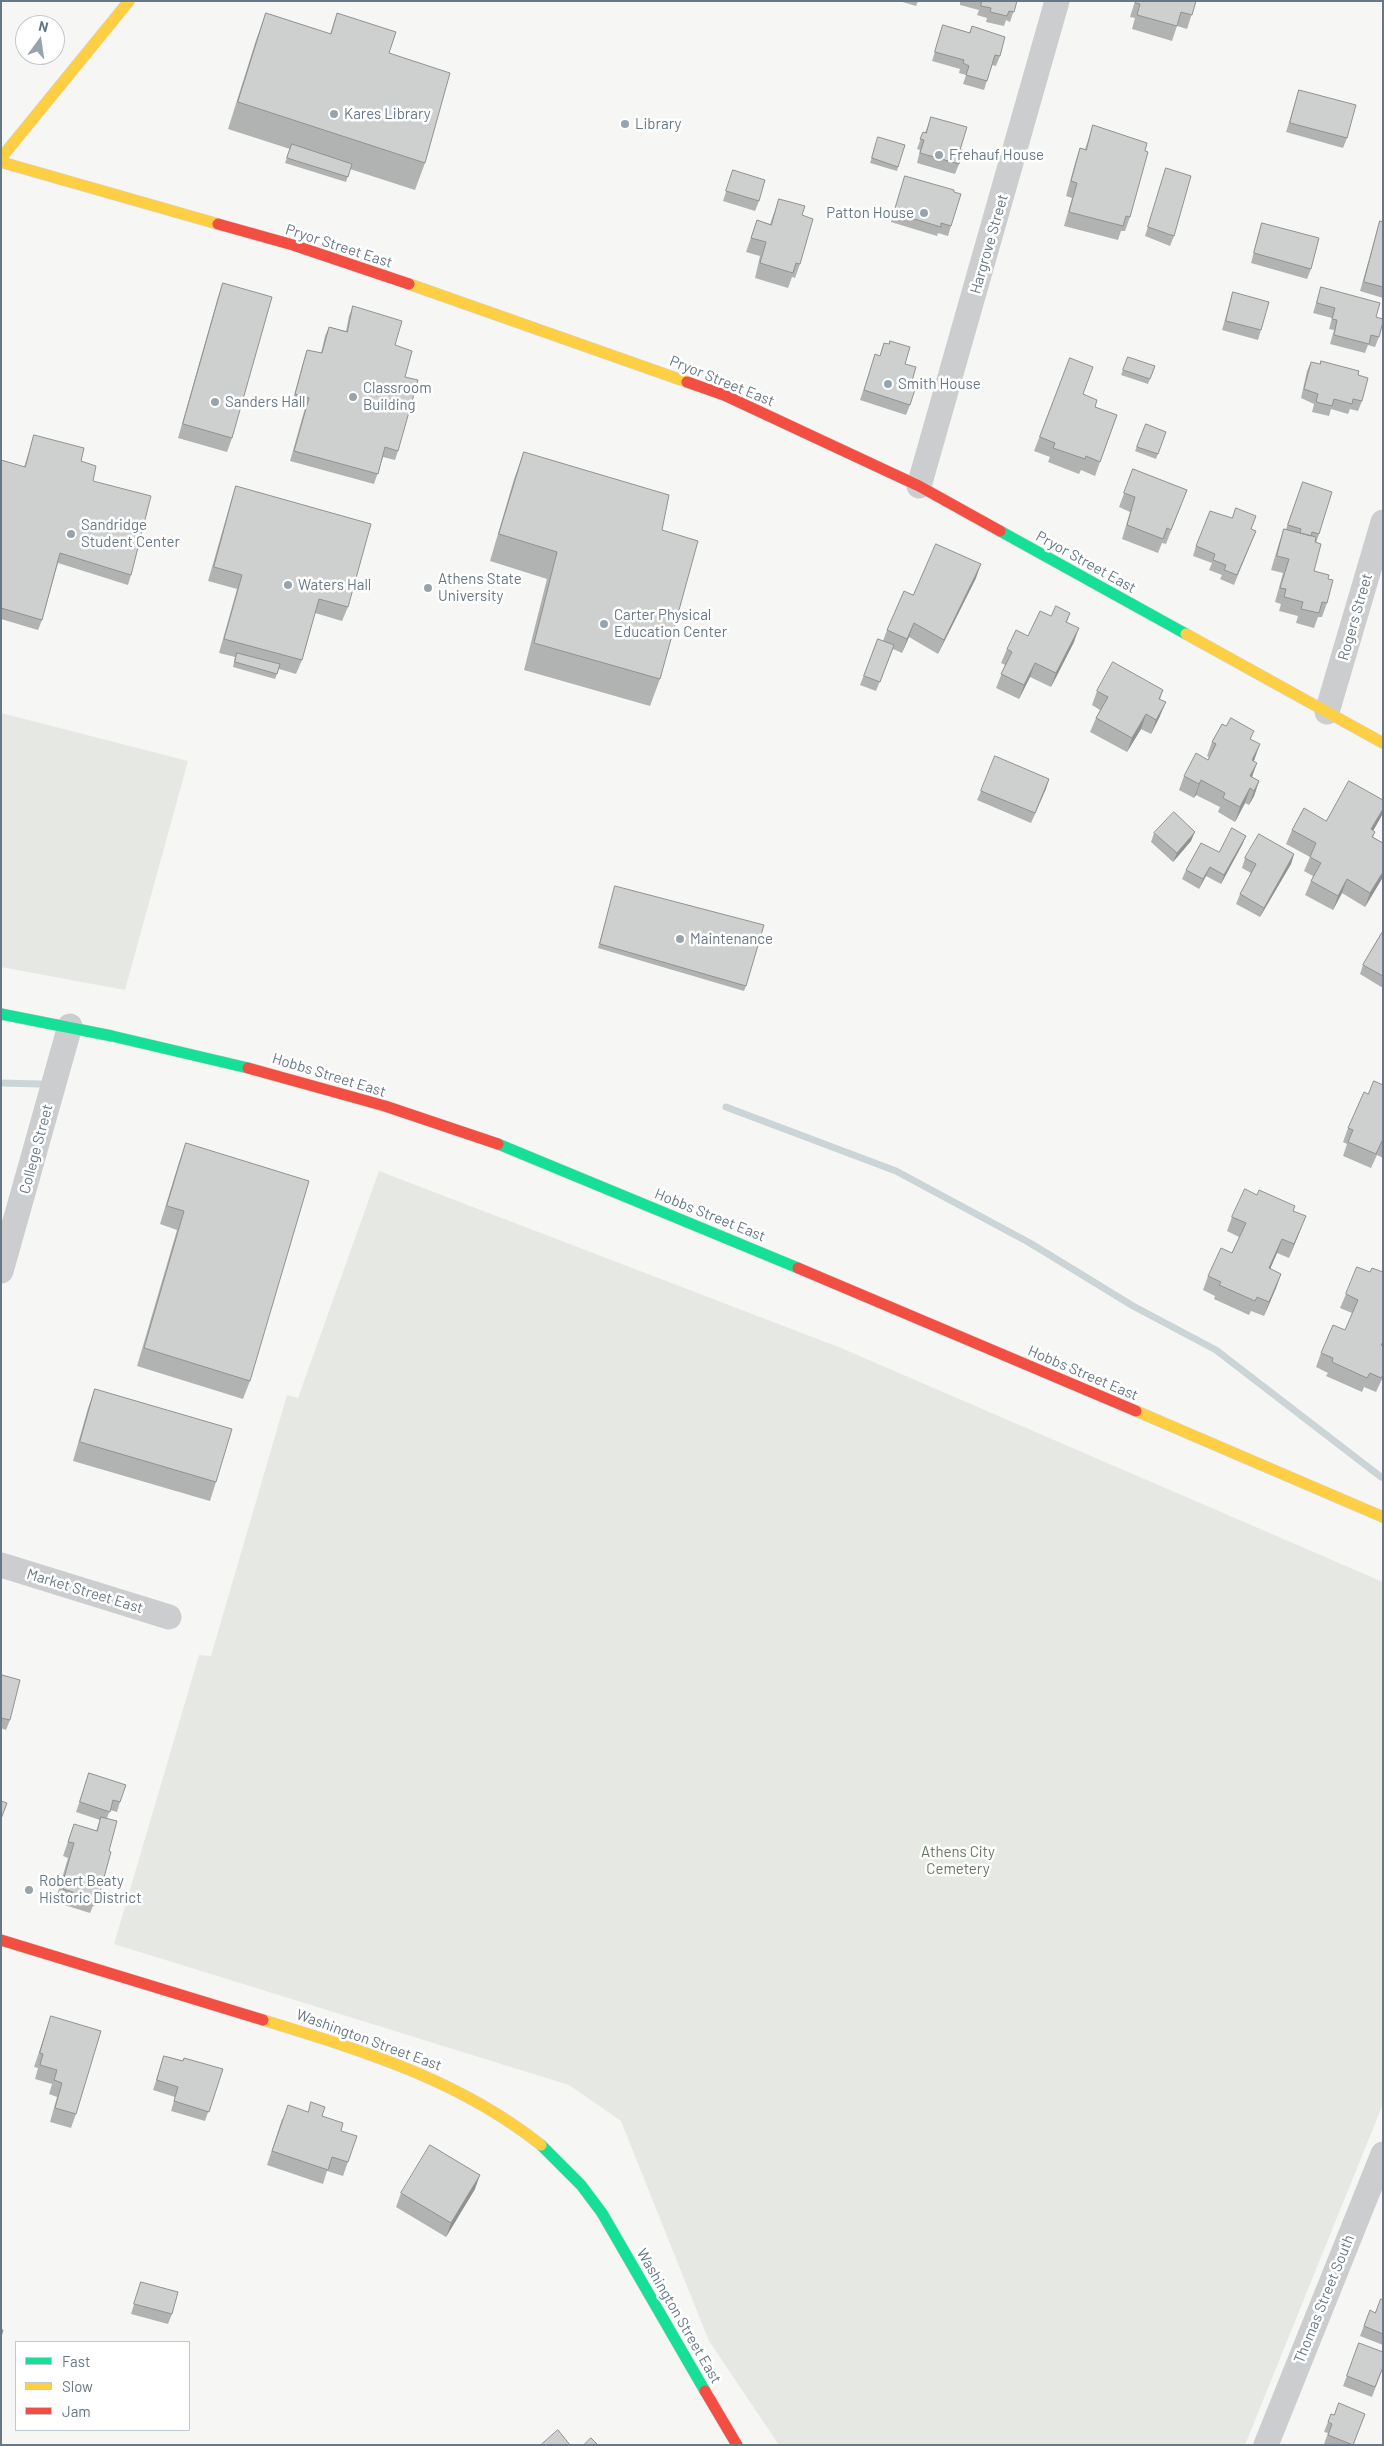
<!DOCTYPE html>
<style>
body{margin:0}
#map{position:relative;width:1384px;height:2446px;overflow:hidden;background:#f6f6f5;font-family:Barlow,sans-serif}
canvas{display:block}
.frame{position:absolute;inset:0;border:2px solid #667885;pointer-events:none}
.legend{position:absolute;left:15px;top:2341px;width:175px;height:90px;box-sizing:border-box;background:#fff;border:1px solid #c2c9ce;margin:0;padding:6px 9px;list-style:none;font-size:15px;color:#667885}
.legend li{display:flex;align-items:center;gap:10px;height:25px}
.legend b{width:25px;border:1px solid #c2c9ce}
.north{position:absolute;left:15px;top:15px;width:50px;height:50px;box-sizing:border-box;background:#fff;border:1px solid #c2c9ce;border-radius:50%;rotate:14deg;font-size:14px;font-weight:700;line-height:20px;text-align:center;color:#667885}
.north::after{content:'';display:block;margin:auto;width:18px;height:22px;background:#98a4ac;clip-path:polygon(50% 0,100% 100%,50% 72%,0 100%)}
</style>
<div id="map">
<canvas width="1384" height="2446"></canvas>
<div class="frame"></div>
<ul class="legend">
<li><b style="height:6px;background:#16e098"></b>Fast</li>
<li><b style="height:6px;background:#ffcf43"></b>Slow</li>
<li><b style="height:6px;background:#f24e42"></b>Jam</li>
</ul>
<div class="north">N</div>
</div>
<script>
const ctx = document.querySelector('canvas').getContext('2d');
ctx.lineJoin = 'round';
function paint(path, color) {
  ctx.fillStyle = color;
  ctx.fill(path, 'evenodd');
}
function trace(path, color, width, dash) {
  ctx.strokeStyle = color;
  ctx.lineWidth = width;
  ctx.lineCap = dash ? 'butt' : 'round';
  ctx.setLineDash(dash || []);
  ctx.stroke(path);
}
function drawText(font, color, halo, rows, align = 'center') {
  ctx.font = font + ' Barlow,sans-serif';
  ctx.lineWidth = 5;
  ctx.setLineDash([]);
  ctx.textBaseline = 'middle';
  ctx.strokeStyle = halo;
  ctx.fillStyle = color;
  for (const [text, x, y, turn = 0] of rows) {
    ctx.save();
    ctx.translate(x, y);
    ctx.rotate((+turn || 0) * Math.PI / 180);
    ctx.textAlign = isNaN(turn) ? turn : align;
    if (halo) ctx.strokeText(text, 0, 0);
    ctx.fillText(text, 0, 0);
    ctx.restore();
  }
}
paint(new Path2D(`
 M1,713L188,761L125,990L1,967Z
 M379,1171L841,1348L1383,1582V2104L1245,2445H779L709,2341L621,2121L569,2085L114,1944L199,1655L211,1656L287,1395L298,1398Z`), '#e6e9e3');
trace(new Path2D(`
 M1,1083L40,1084
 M726,1107L896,1171L1030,1243L1133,1306L1216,1350L1381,1477`), '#cbd4d6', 7);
const fast = new Path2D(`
 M1000,531L1186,634
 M1,1014L112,1036L248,1068
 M498,1144L798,1268
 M541,2145L581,2185L602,2213L705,2391`);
const slow = new Path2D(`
 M1,158L129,1
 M1,162L218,224
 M409,284L687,382
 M1186,634L1383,743
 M1136,1411L1383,1517
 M263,2020C363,2051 458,2079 541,2145`);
const jam = new Path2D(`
 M218,224L293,245L409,284
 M687,382L724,395L919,486L1000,531
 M248,1068L385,1106L498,1144
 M798,1268L1136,1411
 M1,1940L263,2020
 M705,2391L737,2445`);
trace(fast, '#d3d4d5', 12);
trace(slow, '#d3d4d5', 12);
trace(jam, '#d3d4d5', 12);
trace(new Path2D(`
 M919,486L1057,1
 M1327,712L1383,522
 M1,1271L70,1026
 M1,1565L169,1617
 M1266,2445L1383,2154`), '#cccdce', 25);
trace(fast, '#16e098', 11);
trace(slow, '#ffcf43', 11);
trace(jam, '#f24e42', 11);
paint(new Path2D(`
 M899,1H918L916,6Z
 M960,1H1017L1010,22L1006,20L1004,26L986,22L987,18L977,15L979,10L960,5Z
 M1135,1H1196L1187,29L1177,26L1172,41L1132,29L1135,18L1130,17Z
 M266,13L330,34L337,13L389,53L425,163L415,190L350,169L346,182L285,163L290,149L228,129L256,40Z
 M943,25L969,33L972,26L1000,56L996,66L992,65L984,90L963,84L966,75L959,73L960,69L932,61Z
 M1299,90L1347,138L1343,148L1286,132Z
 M931,117L960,150L959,164L955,174L917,163L920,150L917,149L923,132L925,133Z
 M1093,125L1145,151L1130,217L1125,231H1121L1118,240L1064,226L1072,198L1066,196L1075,163L1080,148L1085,149Z
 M877,142L898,167L897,171L870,163Z
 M1166,168L1174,236L1170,246L1145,236Z
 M733,170L759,201L755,211L723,201Z
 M905,176L951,226L948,236L938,233L937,236L891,222Z
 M779,199L802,215L800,264L795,278L792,277L788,288L755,278L760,256L746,252L757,220L770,224Z
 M1380,221L1383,222V298L1360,291L1377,231Z
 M1262,223L1311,269L1307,279L1251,263L1259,232Z
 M223,283L232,438L227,452L178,438L218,297Z
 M1321,287L1376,317L1379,337L1375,347L1368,345L1365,353L1330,344L1334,330L1329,329L1332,318L1313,313Z
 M1233,292L1261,330L1258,340L1222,330L1230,302Z
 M353,306L395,345L405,377L398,451L395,460L383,457L374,484L290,461L305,408L292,403L304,359L307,350L321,353L325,336L329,327L346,331L349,316Z
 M884,343L905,364L912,381L910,405L906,415L860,400L872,364L880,356Z
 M1128,357L1155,366L1148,384L1121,375Z
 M1070,358L1083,394L1095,407L1117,415L1095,476L1081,470L1079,474L1048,462L1050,457L1034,451Z
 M1311,362L1358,375L1362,401L1358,411L1350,409L1348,414L1331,409L1329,416L1312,412L1314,404L1301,398L1307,371Z
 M1146,424L1166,432L1156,459L1135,451Z
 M34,435L81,461L93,481L131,575L128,585L58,563L42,620L38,630L1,619V460L24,467Z
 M524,452L662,530L660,679L650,706L524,670L547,579L490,561L514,479Z
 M1133,469L1187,490L1166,544L1162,543L1158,553L1122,539L1130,512L1119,507Z
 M1303,482L1319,534L1316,543L1314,571L1328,579L1327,603L1322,617H1318L1314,628L1296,623L1298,616L1279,611L1281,604L1275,602L1283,573L1271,570L1279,543L1284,529H1286Z
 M236,486L348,607L342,621L315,613L302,660L296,674L279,669L275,679L233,667L235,657L219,653L237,589L208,581L231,501Z
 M1251,529L1256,531L1234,585L1220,579L1222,575L1209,570L1212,563L1193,556L1196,546Z
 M976,578L938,654L909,637L902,653L893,649L876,691L860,685L878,639L883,641L887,630L913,595Z
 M1070,613L1067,622L1074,642L1051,687L1030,677L1019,699L996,688L1005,665L1001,663L1007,649L1028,636L1051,616Z
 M1163,690L1160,699V716L1151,734L1141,729L1127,752L1090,732L1096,718L1100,710L1092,705L1097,691Z
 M1251,739L1255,758L1254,761L1252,777L1259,781L1254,796L1249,805L1245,803L1235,822L1218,812L1220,807L1196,795L1194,798L1179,790L1184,776L1208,760L1209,757L1207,756L1212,742Z
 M1049,779L1031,823L977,800L981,791Z
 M1383,800V813L1373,831L1375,832L1373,837L1383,843V877L1365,907L1342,893L1333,910L1305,895L1311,881L1313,876L1304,871L1310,857L1286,844L1292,830L1326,821Z
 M1154,833L1191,841L1173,862L1151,842Z
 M1246,836L1242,845L1221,884L1206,876L1199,889L1182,879L1186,870L1219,852Z
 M1294,854L1291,864L1260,917L1236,904L1240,894L1251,873L1242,868L1245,858Z
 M615,886L746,986L744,991L598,948Z
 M1383,931V988L1360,974L1363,965Z
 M1383,1085V1158L1377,1155L1371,1168L1343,1156L1347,1144L1343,1142L1348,1128L1368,1094Z
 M186,1143L250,1381L243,1399L137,1366L177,1230L160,1224L179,1162Z
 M1293,1211L1300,1231L1289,1258L1277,1253L1270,1269L1281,1274L1276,1288L1264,1316L1251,1311L1249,1315L1214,1299L1215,1296L1203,1290L1208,1276L1232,1253L1239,1237L1227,1231L1232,1217Z
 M1370,1272H1383V1377L1376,1392L1364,1387L1362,1392L1326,1376L1328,1373L1316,1367L1321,1353L1345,1330L1352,1313L1340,1308L1346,1294Z
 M95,1389L216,1482L210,1501L73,1461L88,1408Z
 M1,1679L10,1720L6,1730L1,1728Z
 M89,1773L120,1802L117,1812L110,1810L107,1818L109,1851L100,1892L95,1906H93L90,1913L58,1903L60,1895H57L68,1858L63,1856L74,1824L96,1831L100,1820L76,1812Z
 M51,2016L76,2114L71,2128L50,2122L57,2097L49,2094L52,2084L35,2079L38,2068L34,2067Z
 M164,2056L183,2061L223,2069L205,2121L171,2111L175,2097L153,2090Z
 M308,2112L322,2116L341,2131L348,2162L343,2176L327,2171L323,2184L267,2165L282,2119Z
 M475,2189L446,2237L396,2207L401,2193Z
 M141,2282L172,2314L168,2324L131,2314Z
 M1383,2300V2345L1360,2336L1370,2310L1375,2313Z
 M1359,2343L1383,2368L1372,2397L1343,2386Z
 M1331,2414L1353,2445L1324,2444L1328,2433L1324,2432Z`), '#b1b3b3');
paint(new Path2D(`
 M981,564L976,578L938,654L944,640Z
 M914,623L909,637L902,653L907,639Z
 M1079,628L1074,642L1051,687L1056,673Z
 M1035,663L1030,677L1019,699L1024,685Z
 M1166,702L1160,716L1151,734L1156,720Z
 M1146,714L1141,729L1127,752L1132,738Z
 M1260,744L1255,758L1247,774L1252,760Z
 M1257,763L1252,777L1245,791L1250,776Z
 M1049,779L1046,789L1031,823L1035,813Z
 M1201,780L1196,795L1194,798L1199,784Z
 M1259,781L1254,796L1249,805L1254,791Z
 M1250,788L1245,803L1235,822L1240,807Z
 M1383,809V813L1381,817L1366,843L1371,829Z
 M1195,832L1191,841L1173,862L1177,853Z
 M1246,836L1242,845L1221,884L1224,875Z
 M1294,854L1291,864L1260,917L1264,908Z
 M1210,867L1206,876L1199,889L1203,879Z
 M1383,872V877L1365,907L1370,893Z
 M1347,879L1342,893L1333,910L1338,896Z
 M1306,1216L1300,1231L1289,1258L1294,1244Z
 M1282,1239L1277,1253L1264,1283L1269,1268Z
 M1281,1274L1276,1288L1264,1316L1269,1302Z
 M480,2175L475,2189L446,2237L451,2223Z`), '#909292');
const building = new Path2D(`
 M982,1H1017L1014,12L1009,11L1007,16L990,12L991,8L981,6Z
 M1136,1H1196L1192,15L1181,12L1177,26L1137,15L1140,4L1136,3Z
 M266,13L331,34L337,13L396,32L389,53L450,73L425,163L238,102Z
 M943,25L970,33L972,26L1005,37L1000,56L995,55L987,81L966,75L969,66L963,63L964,60L935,52Z
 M1299,90L1356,105L1347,138L1290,123Z
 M931,117L967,127L960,150H963L959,164L920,153L924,140L920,139L923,132L926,133Z
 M1093,125L1147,143L1145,151L1148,152L1130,217L1126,216L1123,226L1069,212L1077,183L1071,181L1080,148L1086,150Z
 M878,137L905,145L898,167L872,158Z
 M292,144L352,164L348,177L287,158Z
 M1166,168L1191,176L1174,236L1148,227Z
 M733,170L765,180L759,201L726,191Z
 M905,176L954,190V192L961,194L951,226L941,223V227L894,213Z
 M779,199L805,206L802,215L813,219L800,264L796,263L793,273L760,263L766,242L751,238L757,220L771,225Z
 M1380,221L1383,222V287L1364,282Z
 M1262,223L1319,238L1311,269L1254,253Z
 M223,283L272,297L232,438L183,424Z
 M1321,287L1380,303L1376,317L1383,319V322L1379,337L1371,335L1369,344L1334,335L1337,320L1332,319L1335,308L1317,303Z
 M1233,292L1269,302L1261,330L1226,321Z
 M353,306L402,321L395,345L412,351L405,377L418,380L398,451L385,447L378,474L294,451L309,398L295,394L307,350L322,353L329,327L347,332Z
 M890,341L910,347L905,364L916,367L912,381L917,383L910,405L864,390L875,354L880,356L884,343L889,344Z
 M1128,357L1155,366L1150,379L1123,370Z
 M1070,358L1093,367L1083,394L1097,400L1095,407L1117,415L1100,462L1086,456L1085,459L1053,448L1055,443L1040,437Z
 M1321,361L1359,371L1358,375L1368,378L1362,401L1353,399L1352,404L1334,399L1332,406L1316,402L1318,394L1304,389L1311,362L1320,364Z
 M1146,424L1166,432L1158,454L1137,447Z
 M34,435L84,448L81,461L96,466L93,481L151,496L131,575L60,553L42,620L1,608V460L25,467Z
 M524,452L669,495L662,530L698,541L660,679L534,643L557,552L499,534Z
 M1133,469L1187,490L1171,530L1167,528L1163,539L1127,525L1135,497L1124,493Z
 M1303,482L1332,492L1319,534L1312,532L1311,536L1300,533L1301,529L1288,525Z
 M236,486L371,524L348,607L319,599L302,660L224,639L242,575L214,567Z
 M1236,508L1256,516L1251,529L1256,531L1237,575L1224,570L1226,565L1213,560L1215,554L1196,546L1210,511L1232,518Z
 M1284,529L1316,537L1315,542L1321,544L1314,571L1329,575L1328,579L1333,580L1327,603L1322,602L1319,613L1301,609L1303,602L1284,597L1286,589L1280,588L1289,559L1277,556Z
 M936,544L981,564L944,640L914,623L907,639L887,630L904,591L913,595Z
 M1056,606L1070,613L1066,622L1079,628L1056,673L1035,663L1024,685L1001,674L1012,652L1007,649L1016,630L1028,636L1040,611L1051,616Z
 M878,639L894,645L880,682L864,676Z
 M237,653L280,664L277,674L235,662Z
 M1113,662L1163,690L1159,699L1166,702L1156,720L1146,714L1132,738L1096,718L1108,697L1097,691Z
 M1231,718L1254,731L1250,739L1260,744L1252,760L1257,763L1250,776L1259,781L1254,791L1250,788L1240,807L1223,798L1225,793L1201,780L1199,784L1184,776L1196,753L1208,760L1216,744L1212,742L1222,724L1226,726Z
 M995,756L1049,779L1035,813L981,791Z
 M1349,781L1383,800V809L1371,829L1375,832L1372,837L1383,843V872L1370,893L1347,879L1338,896L1311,881L1321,863L1310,857L1316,843L1292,830L1304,808L1326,821Z
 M1174,812L1195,832L1177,853L1154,833Z
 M1232,828L1246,836L1224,875L1210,867L1203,879L1186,870L1201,843L1219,852Z
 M1259,834L1294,854L1264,908L1240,894L1256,864L1245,858Z
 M615,886L764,925L746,986L600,944Z
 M1383,931V976L1363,965Z
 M1374,1081L1383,1085V1141H1382L1376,1154L1348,1142L1353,1130L1348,1128L1364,1092L1368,1094Z
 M186,1143L309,1181L250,1381L144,1348L184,1211L167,1206Z
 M1245,1189L1257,1195L1259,1190L1295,1206L1293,1211L1306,1216L1294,1244L1282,1239L1269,1268L1281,1274L1269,1302L1257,1297L1255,1301L1219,1285L1221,1282L1208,1276L1221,1248L1232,1253L1246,1223L1232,1217Z
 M1357,1267L1370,1272L1372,1268L1383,1272V1342L1381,1345L1383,1346V1375L1381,1378L1370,1373L1367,1378L1332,1362L1333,1358L1321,1353L1333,1325L1345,1330L1358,1300L1346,1294Z
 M95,1389L232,1429L216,1482L80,1442Z
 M2,1675L20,1680L10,1720L1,1718V1680Z
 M89,1773L126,1785L120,1802L113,1800L110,1812L80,1802Z
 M1,1801L7,1803L1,1819Z
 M101,1817L117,1821L109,1851L111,1852L100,1892L97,1891L95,1899L63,1889L65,1881H63L74,1843L68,1842L74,1824L97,1831Z
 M51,2016L101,2031L76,2114L55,2108L62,2083L54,2080L57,2070L40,2065L43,2054L40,2053Z
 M164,2056L183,2061L184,2058L223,2069L209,2112L174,2101L178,2087L157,2080Z
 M311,2102L325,2107L322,2116L343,2123L341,2131L357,2136L348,2162L332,2157L328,2170L272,2151L288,2105L308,2112Z
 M430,2145L480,2175L451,2223L401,2193Z
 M141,2282L178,2292L172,2314L134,2304Z
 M1381,2299L1383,2300V2334L1364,2326L1370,2310L1375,2313Z
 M1,2329L3,2330L1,2337Z
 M1359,2343L1383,2352V2367L1375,2387L1347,2376Z
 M1339,2403L1365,2414L1353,2445L1328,2435L1332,2424L1328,2422L1331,2414L1334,2415Z
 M558,2430L570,2445H541Z
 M591,2438L598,2445H584Z`);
paint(building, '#ced0d0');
trace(building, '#909292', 1);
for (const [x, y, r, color] of [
 [334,114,5,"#98a4ac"],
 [625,124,5,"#98a4ac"],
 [939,155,5,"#98a4ac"],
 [924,213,5,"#98a4ac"],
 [888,384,5,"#98a4ac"],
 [353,397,5,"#98a4ac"],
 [215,402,5,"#98a4ac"],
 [71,534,5,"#98a4ac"],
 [288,585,5,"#98a4ac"],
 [428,588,5,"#98a4ac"],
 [604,624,5,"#98a4ac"],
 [680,939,5,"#98a4ac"],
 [29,1890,5,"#98a4ac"]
]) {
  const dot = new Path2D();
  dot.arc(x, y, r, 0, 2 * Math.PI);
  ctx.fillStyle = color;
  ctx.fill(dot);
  trace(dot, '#fff', 2);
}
drawText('15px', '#667885', '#fff', [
 ["Kares Library",344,114],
 ["Library",635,124],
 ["Frehauf House",949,155],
 ["Patton House",914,213,"right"],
 ["Smith House",898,384],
 ["Classroom",363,388],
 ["Building",363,405],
 ["Sanders Hall",225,402],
 ["Sandridge",81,525],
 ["Student Center",81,542],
 ["Athens State",438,579],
 ["University",438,596],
 ["Waters Hall",298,585],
 ["Carter Physical",614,615],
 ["Education Center",614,632],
 ["Maintenance",690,939],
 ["Robert Beaty",39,1881],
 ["Historic District",39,1898]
], 'left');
drawText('15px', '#667885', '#fff', [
 ["Hargrove Street",989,244,-74],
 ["Pryor Street East",339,246,18],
 ["Pryor Street East",722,381,22],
 ["Pryor Street East",1086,562,29],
 ["Rogers Street",1355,617,-74],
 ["Hobbs Street East",329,1075,17],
 ["College Street",36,1149,-75],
 ["Hobbs Street East",710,1215,22],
 ["Hobbs Street East",1083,1373,23],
 ["Market Street East",85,1591,17],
 ["Washington Street East",369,2040,20],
 ["Thomas Street South",1324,2299,-68],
 ["Washington Street East",679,2316,60]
]);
drawText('15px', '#667761', '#fff', [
 ["Athens City",958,1852],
 ["Cemetery",958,1869]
]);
</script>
